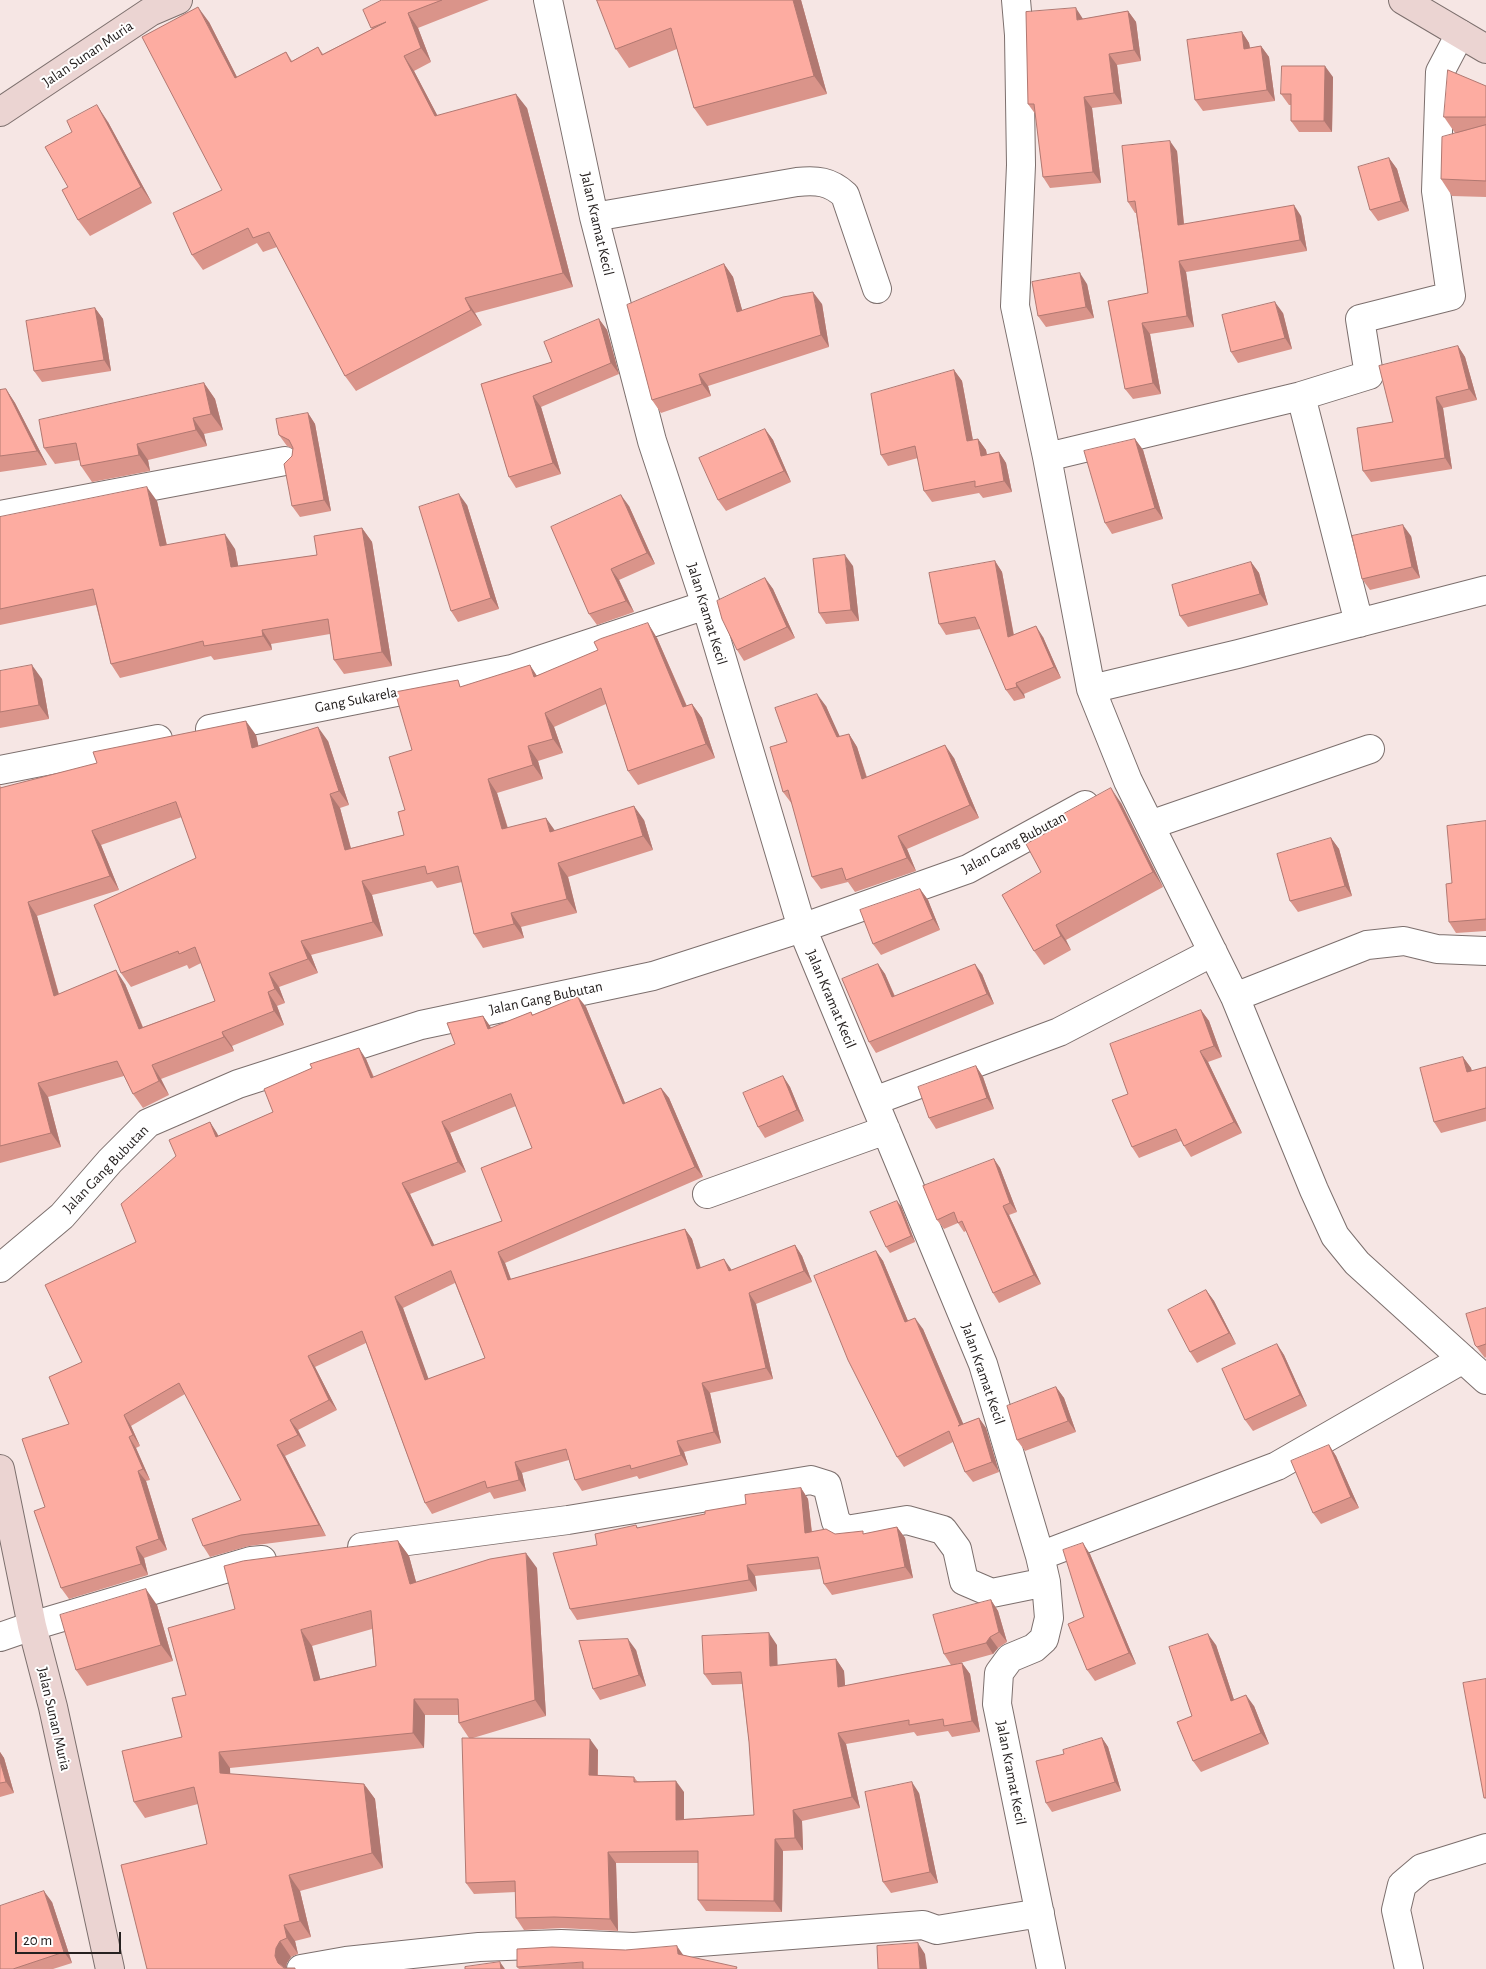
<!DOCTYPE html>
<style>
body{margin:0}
#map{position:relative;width:1486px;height:1969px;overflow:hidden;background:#f6e6e4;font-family:"Alegreya Sans",sans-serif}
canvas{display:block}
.scale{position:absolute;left:15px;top:1932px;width:106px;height:22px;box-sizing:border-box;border:2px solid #262120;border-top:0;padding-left:6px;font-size:15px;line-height:18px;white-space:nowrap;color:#262120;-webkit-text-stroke:4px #fff;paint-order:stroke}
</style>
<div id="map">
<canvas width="1486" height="1969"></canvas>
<div class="scale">20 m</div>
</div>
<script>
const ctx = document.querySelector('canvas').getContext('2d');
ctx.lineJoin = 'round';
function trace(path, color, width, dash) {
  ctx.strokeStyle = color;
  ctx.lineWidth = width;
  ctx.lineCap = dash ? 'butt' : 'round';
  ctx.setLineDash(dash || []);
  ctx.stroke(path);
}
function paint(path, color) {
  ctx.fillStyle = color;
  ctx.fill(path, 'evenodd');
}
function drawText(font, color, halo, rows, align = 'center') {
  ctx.font = font + ' "Alegreya Sans",sans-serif';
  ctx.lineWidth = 4;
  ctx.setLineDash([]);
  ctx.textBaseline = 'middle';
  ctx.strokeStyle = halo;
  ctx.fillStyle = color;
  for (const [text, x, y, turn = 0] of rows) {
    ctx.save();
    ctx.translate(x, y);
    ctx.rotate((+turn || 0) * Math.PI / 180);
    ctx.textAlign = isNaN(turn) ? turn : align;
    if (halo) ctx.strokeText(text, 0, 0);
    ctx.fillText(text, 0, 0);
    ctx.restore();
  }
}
const minor = new Path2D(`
 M548,0L594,217L652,441L706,605L802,928L983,1364L1040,1556L1046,1582L1049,1618L1044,1639L1034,1648L1010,1658L999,1673L997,1704L1051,1969
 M1016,0L1019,35L1021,165L1015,306L1047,457L1091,689L1128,781L1235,997L1314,1190L1335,1236L1357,1263L1486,1380
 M594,217L797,182C817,180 830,181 845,195L877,289
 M1047,457L1301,396
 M0,515L285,461
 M1359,623L1301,396L1369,375L1360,319L1451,296L1436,191L1440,72L1460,34
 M1091,689L1238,654L1486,590
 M210,729L512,669L706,605
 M0,770L158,739
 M1150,825L1370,749
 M1235,997L1367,945L1404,941L1437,949L1486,951
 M874,1101L1059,1032L1213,952
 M707,1194L886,1130
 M0,1268L62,1216L110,1161L148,1123L238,1084L421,1025L653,976L802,928L968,869L1085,805
 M362,1547L568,1520L811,1480L827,1485L836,1522L846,1530L907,1520L943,1530L957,1549L964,1581L992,1593L1046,1582
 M1040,1556L1277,1466L1463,1359
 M0,1637L32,1626L251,1561L262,1560
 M301,1969L346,1961L479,1947L561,1944L634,1947L923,1925L937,1930L1040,1913
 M1409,1969L1396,1910L1402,1885L1422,1868L1486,1848`);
const secondary = new Path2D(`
 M1403,0L1486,49
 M0,112L150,12L178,0
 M0,1469L32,1626L53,1707L110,1969`);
trace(minor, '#7c6f6d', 30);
trace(secondary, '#7c6f6d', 30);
trace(minor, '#fff', 28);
trace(secondary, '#ebd4d2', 28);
paint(new Path2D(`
 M382,0H489L418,28L431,62L414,71L437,115L527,108L573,287L475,313L482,325L356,391L345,376L277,247L263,252L257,243L203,270L192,255L222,190L209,22L237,77L286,52L292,61L318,47L323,54L372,29L371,28Z
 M597,0H801L827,94L707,126L694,108L677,49L629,68L616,49Z
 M1128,11L1136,22L1141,61L1117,65L1122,104L1092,108L1101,183L1050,188L1043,177L1036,115L1028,104L1083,19Z
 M1242,32L1249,43L1250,48L1261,46L1269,57L1275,101L1203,111L1195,100Z
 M1333,77L1332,132H1299L1291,121V105H1289L1281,94Z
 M1486,86V197L1452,196L1441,179L1457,133H1455L1444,117Z
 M108,122L152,203L90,236L78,220L68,187Z
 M1177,151L1184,224L1301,216L1307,251L1186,272L1194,327L1150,334L1161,394L1133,399L1125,389L1148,293L1136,213H1135L1128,202Z
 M1389,158L1397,169L1409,211L1378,221L1370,210Z
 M724,264L733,277L742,310L822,304L829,347L708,386L711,396L661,413L652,400Z
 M1087,284L1094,318L1046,327L1038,316Z
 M95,308L103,319L111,371L42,382L34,371Z
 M1283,313L1292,349L1238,363L1231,352Z
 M599,319L607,330L619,374L541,407L561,474L516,488L509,477L481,384L552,362Z
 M1458,346L1465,357L1477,400L1443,408L1452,469L1371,482L1363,471L1393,422Z
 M954,370L962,381L973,440L978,439L986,450L987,455L999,452L1006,463L1012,492L983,498L979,493L932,502L924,491L918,458L888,466L881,455Z
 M204,383L215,399L223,430L204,434L207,446L148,460L150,471L92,482L81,466L80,460L55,464L44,448Z
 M6,389L15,403L47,465L0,472V390Z
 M308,413L315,424L331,511L300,517L292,506V456L293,449L287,446L279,435Z
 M765,429L773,440L791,482L726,511L718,500Z
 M1135,439L1143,450L1163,519L1112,534L1105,523Z
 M157,501L167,545L235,549L238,566L317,555L362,528L372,542L392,666L344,674L334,660L330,634L271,644L272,650L214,660L211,656L120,678L111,664L96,605L0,625V517Z
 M467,505L499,609L458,622L451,611Z
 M629,506L655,564L619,580L634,612L597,625L589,614Z
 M1411,536L1420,578L1370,590L1362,579Z
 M995,561L1002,572L1014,635L1043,637L1061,678L1024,694L1025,698L1014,701L1006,690L980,629L946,635L939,624Z
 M1251,562L1259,573L1268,605L1188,627L1180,616Z
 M853,566L859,621L826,624L819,613Z
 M765,578L773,589L795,638L744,661L737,650Z
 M657,638L687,706L692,704L702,718L715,758L638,785L628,771L606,704L554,727L563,753L538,761L543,779L497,793L508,828L555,831L644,820L653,850L568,877L577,913L521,927L524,938L483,948L474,934L462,882L437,888L432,881L372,895L383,936L311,955L318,973L279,987L285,1003L277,1006L284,1025L232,1046L234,1051L161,1079L169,1095L143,1108L133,1094L124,1076L48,1097L61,1147L0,1163V784L1,788L256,735L258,746L328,741L349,805L340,808L351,848L404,835L405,810L412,750L463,686L537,676ZM182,817L196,858L121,973L131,987L187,965L189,969L201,963L215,1001L143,1027L125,984L59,994L37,916L119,890L101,845Z
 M0,671L42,679L49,719L0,728Z
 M826,706L839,737L849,734L857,747L867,777L954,758L979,818L907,849L916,871L855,892L848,882L821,889L812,877L792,804L783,792L787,742Z
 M1121,803L1163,887L1066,940L1071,950L1044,965L1034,951L1041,872Z
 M1486,821V931L1456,933L1449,922L1452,883Z
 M1331,838L1339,849L1352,896L1298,912L1290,901Z
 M920,889L928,900L940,930L881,955L873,944Z
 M878,964L885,974L895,996L982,974L994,1004L876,1053L869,1042Z
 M578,997L586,1007L625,1103L661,1088L669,1098L703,1177L505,1263L511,1279L685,1229L692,1239L701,1268L732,1270L795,1245L802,1256L812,1282L756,1304L773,1379L710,1393L721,1443L684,1452L688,1465L639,1479L637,1476L582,1491L575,1480L569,1460L522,1473L526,1491L494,1499L490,1492L432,1514L425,1503L366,1343L315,1367L337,1410L298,1430L306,1446L285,1456L326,1536L249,1546L210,1557L203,1546L241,1500L185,1394L131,1426L140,1446L136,1448L150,1480L146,1481L167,1550L144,1558L148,1575L69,1599L61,1588L45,1507L69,1424L82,1362L136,1242L176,1156L210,1122L218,1136L273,1112L366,1059L374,1077L455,1044L483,1016L491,1028L531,1012L533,1015ZM516,1106L532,1148L502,1221L434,1245L410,1194L466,1172L450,1133ZM455,1283L485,1358L428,1379L403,1308Z
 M1201,1010L1209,1021L1222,1057L1208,1062L1242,1133L1191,1157L1184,1146L1181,1141L1139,1158L1132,1147L1128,1094Z
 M1463,1057L1471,1068L1472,1071L1486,1067V1121L1441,1133L1434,1122Z
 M976,1066L983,1077L994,1109L936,1129L929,1118Z
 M783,1076L790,1087L804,1121L765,1138L758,1127Z
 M994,1159L1000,1168L1017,1212L1009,1215L1041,1284L999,1303L993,1293L966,1231L964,1232L958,1223L944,1229L937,1220Z
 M901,1206L915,1242L890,1253L886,1247Z
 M876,1251L883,1261L908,1321L923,1329L963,1424L979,1418L986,1428L999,1472L973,1482L965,1472L953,1442L904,1467L897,1457Z
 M1206,1290L1214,1301L1236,1344L1197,1363L1190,1352Z
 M1486,1308V1357L1485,1358L1475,1345Z
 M1277,1344L1284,1355L1307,1406L1253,1431L1245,1420Z
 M1056,1387L1064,1398L1076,1432L1025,1451L1017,1440Z
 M1329,1445L1336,1456L1359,1508L1321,1524L1313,1513Z
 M801,1488L808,1499L812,1532L835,1534H865L897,1527L905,1538L913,1578L832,1595L824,1584L821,1569L755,1576L757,1591L577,1620L570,1609L597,1545L636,1525L638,1528L705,1514L746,1504Z
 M398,1541L409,1556L416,1582L537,1568L546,1716L473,1738L598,1750V1775L634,1777L637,1781L684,1792V1819L754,1815L749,1742L742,1684L712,1685L704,1674L777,1645V1666L836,1659L844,1671L845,1686L951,1665L944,1654L991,1600L998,1611L1007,1642L998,1648L993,1654L953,1665L962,1663L970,1674L980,1732L952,1737L948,1731L917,1736L914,1732L846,1744L860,1808L802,1821L803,1850L783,1851L782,1912L706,1911L698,1900V1863H616L618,1931L562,1928L524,1930L516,1918V1892L474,1894L466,1883L469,1738L459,1723L458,1715H425L424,1748L230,1768V1774L364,1784L375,1799L383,1868L300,1891L311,1937L295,1941L298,1954L291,1957L287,1963L147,1969L207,1844L198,1804L145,1818L134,1802L182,1737L186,1695L235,1609ZM372,1629L376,1666L320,1679L312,1646Z
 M1090,1554L1136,1664L1095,1681L1087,1670L1084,1617Z
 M157,1605L173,1661L87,1686L76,1670Z
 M1216,1645L1234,1700L1254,1706L1269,1744L1201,1772L1193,1761L1192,1716Z
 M636,1650L646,1686L600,1700L593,1689Z
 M1102,1738L1108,1747L1121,1791L1052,1812L1046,1803L1064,1754Z
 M0,1752L4,1758L14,1793L0,1797Z
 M919,1793L938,1883L891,1893L883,1882Z
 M52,1902L72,1963L53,1969H0Z
 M683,1955L738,1969H519L517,1967Z`), '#da948a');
paint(new Path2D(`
 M793,0H801L827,94L814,76Z
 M198,7L209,22L245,93L235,78Z
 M1076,8L1083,19L1077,20Z
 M1128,11L1136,22L1141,61L1134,50Z
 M408,13L418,28L431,62L421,48Z
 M1242,32L1249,43L1252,60L1244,49Z
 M1261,46L1269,57L1275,101L1267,90Z
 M1109,54L1117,65L1122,104L1114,93Z
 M404,56L414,71L445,130L435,116Z
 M1325,66L1333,77L1332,132L1324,121Z
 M516,94L527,108L573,287L563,273Z
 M1084,97L1092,108L1101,183L1093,172Z
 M97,105L108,122L152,203L141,187Z
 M1170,141L1177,151L1185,236L1178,225Z
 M1389,158L1397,169L1409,211L1401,201Z
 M1294,205L1301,216L1307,251L1300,240Z
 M1179,261L1186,272L1194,327L1187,316Z
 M724,264L733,277L746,324L737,312Z
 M1080,273L1087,284L1094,318L1086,307Z
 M813,292L822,304L829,347L821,335Z
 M465,298L475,313L482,325L471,310Z
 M1275,302L1283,313L1292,349L1285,338Z
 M95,308L103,319L111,371L104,360Z
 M599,319L607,330L619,374L611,363Z
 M1142,323L1150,334L1161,394L1153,383Z
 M1458,346L1465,357L1477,400L1469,389Z
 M954,370L962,381L975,452L967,441Z
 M699,374L708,386L711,396L702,384Z
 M204,383L215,399L223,430L211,414Z
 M6,389L15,403L47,465L37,451Z
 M533,396L541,407L561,474L553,463Z
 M1436,397L1443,408L1452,469L1445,458Z
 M308,413L315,424L331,511L324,500Z
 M193,418L204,434L207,446L196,430Z
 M765,429L773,440L791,482L784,471Z
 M978,439L986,450L989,467L981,456Z
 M1135,439L1143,450L1163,519L1155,508Z
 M137,444L148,460L150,471L139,455Z
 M999,452L1006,463L1012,492L1004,481Z
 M147,487L157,501L170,560L160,546Z
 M459,494L467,505L499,609L491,598Z
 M621,495L629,506L655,564L647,553Z
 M1403,525L1411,536L1420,578L1412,567Z
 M362,528L372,542L392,666L382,652Z
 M225,534L235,549L241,581L231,567Z
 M845,555L853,566L859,621L851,610Z
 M995,561L1002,572L1016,648L1008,637Z
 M1251,562L1259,573L1268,605L1260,594Z
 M611,569L619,580L634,612L626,601Z
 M765,578L773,589L795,638L787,627Z
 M648,623L657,638L693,721L683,707Z
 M1036,626L1043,637L1061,678L1054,667Z
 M262,630L271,644L272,650L263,636Z
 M32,665L42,679L49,719L39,705Z
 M530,665L539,679L534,677Z
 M1016,683L1024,694L1025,698L1017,687Z
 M817,694L826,706L846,750L837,737Z
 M692,704L702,718L715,758L706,744Z
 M545,713L554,727L563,753L553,739Z
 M246,721L256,735L262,762L252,748Z
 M318,727L328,741L349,805L339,791Z
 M849,734L857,747L871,792L862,779Z
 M945,745L954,758L979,818L970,805Z
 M528,746L538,761L543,779L533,765Z
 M488,779L497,793L512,843L502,829Z
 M1111,788L1121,803L1163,887L1153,872Z
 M330,794L340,808L355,864L345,850Z
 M634,806L644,820L653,850L643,836Z
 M546,818L556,832H550Z
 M92,831L101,845L119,890L110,876Z
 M898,836L907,849L916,871L907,858Z
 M1331,838L1339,849L1352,896L1345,886Z
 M558,863L568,877L577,913L567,899Z
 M362,881L372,895L383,936L373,922Z
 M920,889L928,900L940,930L933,919Z
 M28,902L37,916L63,1010L54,996Z
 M511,913L521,927L524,938L514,924Z
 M1056,925L1066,940L1071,950L1061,936Z
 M301,941L311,955L318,973L308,959Z
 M878,964L885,974L899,1007L892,997Z
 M975,964L982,974L994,1004L987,994Z
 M116,970L125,984L149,1043L139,1029Z
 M269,973L279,987L285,1003L275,989Z
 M268,992L277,1006L284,1025L274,1011Z
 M578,997L586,1007L630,1115L623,1104Z
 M1201,1010L1209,1021L1222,1057L1214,1046Z
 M483,1016L490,1026L496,1040L488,1029Z
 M222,1032L232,1046L234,1051L224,1037Z
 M359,1048L366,1059L378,1089L371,1078Z
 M1200,1051L1208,1062L1242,1133L1234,1122Z
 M1463,1057L1471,1068L1475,1083L1467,1072Z
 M152,1065L161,1079L169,1095L159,1081Z
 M976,1066L983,1077L994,1109L987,1098Z
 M783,1076L790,1087L804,1121L797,1110Z
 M38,1083L48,1097L61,1147L51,1133Z
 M661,1088L669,1098L703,1177L695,1167Z
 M210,1122L217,1133L224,1148L216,1137Z
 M442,1122L450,1133L466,1172L458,1162Z
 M994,1159L1000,1168L1017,1212L1010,1203Z
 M402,1183L410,1194L440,1257L432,1246Z
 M897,1201L901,1206L915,1242L911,1236Z
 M1003,1206L1009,1215L1041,1284L1034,1275Z
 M685,1229L692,1239L704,1280L697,1269Z
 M795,1245L802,1256L812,1282L804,1271Z
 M876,1251L883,1261L913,1333L905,1322Z
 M498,1252L505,1263L515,1291L508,1280Z
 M724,1259L731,1269L736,1281L729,1271Z
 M1206,1290L1214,1301L1236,1344L1229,1333Z
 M749,1293L756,1304L773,1379L766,1368Z
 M395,1297L403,1308L433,1391L425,1380Z
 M915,1318L923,1329L968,1435L960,1425Z
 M1277,1344L1284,1355L1307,1406L1300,1395Z
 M308,1356L315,1367L337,1410L329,1400Z
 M702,1383L710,1393L721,1443L714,1432Z
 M1056,1387L1064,1398L1076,1432L1068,1421Z
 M124,1415L131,1426L140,1446L133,1435Z
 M979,1418L986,1428L999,1472L992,1462Z
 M290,1420L298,1430L306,1446L298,1435Z
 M129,1437L136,1448L150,1480L143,1469Z
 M677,1441L684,1452L688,1465L681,1455Z
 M277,1445L285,1456L326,1536L319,1525Z
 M1329,1445L1336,1456L1359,1508L1351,1497Z
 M515,1462L522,1473L526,1491L519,1480Z
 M138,1471L146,1481L167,1550L159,1539Z
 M801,1488L808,1499L813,1544L805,1533Z
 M897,1527L905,1538L913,1578L905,1567Z
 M398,1541L409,1556L421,1600L410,1584Z
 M1083,1543L1090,1554L1136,1664L1129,1653Z
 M136,1547L144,1558L148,1575L141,1564Z
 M526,1553L537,1568L546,1716L535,1700Z
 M747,1565L755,1576L757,1591L749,1580Z
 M146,1589L157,1605L173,1661L161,1645Z
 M991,1600L998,1611L1007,1642L999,1632Z
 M301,1630L312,1646L325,1697L314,1681Z
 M769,1633L777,1645L778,1678L770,1666Z
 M1208,1634L1216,1645L1238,1712L1231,1701Z
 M990,1637L998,1648L993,1654L986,1643Z
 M628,1639L636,1650L646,1686L639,1675Z
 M836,1659L844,1671L846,1698L838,1687Z
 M962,1663L970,1674L980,1732L972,1721Z
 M1246,1695L1254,1706L1269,1744L1261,1733Z
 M414,1699L425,1715L424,1748L413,1733Z
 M838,1733L846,1744L860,1808L852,1797Z
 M1102,1738L1108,1747L1121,1791L1115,1782Z
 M590,1739L598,1750L597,1786L589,1775Z
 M0,1752L4,1758L14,1793L6,1782L0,1761Z
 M219,1752L230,1768L231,1789L220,1773Z
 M676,1781L684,1792V1831L676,1820Z
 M912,1782L919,1793L938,1883L930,1872Z
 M364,1784L375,1799L383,1868L372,1853Z
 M793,1810L802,1821L803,1850L795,1838Z
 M775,1839L783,1851L782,1912L774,1901Z
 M608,1852L616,1863L618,1931L610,1919Z
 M289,1875L300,1891L311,1937L300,1921Z
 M44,1891L52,1902L72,1963L64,1952Z
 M284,1925L295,1941L298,1954L287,1938Z
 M280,1941L291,1957L287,1963L286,1969L278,1963L275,1956L276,1948Z
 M918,1943L925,1954L927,1969H920Z
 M677,1946L686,1959L678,1954Z
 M500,1962L505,1969H501Z`), '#b17871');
const building = new Path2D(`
 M382,0H442L408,13L421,48L404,56L435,116L516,94L563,273L465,298L471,310L345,376L269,232L253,238L248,228L192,255L173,213L222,190L142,37L198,7L235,78L286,52L291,62L318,47L322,55L386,22L371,28L363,10Z
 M597,0H793L814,76L694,108L671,28L616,49Z
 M1076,8L1077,20L1128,11L1134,50L1109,54L1114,93L1084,97L1093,172L1043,177L1034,104H1028L1026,12Z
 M1242,32L1244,49L1261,46L1267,90L1195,100L1187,40Z
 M1282,66H1325L1324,121H1291V94H1281Z
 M1448,70L1486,86V117H1444Z
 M97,105L141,187L78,220L62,190L68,187L45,147L72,132L67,121Z
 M1486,125V181L1441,179L1442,137Z
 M1170,141L1178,225L1294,205L1300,240L1179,261L1187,316L1142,323L1153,383L1125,389L1108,301L1148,293L1135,201L1128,202L1122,146Z
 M1389,158L1401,201L1370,210L1358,167Z
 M724,264L737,312L783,297L813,292L821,335L699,374L702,384L652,400L627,305Z
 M1080,273L1086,307L1038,316L1032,282Z
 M1275,302L1285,338L1231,352L1222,315Z
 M95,308L104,360L34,371L26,321Z
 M599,319L611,363L533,396L553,463L509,477L481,384L552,362L544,342Z
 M1458,346L1469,389L1436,397L1445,458L1363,471L1357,428L1393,422L1379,366Z
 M954,370L967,441L978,439L981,456L999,452L1004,481L975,487V481L924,491L915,446L881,455L871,394Z
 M204,383L211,414L193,418L196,430L137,444L139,455L81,466L76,443L44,448L39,420Z
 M6,389L37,451L0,456V390Z
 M308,413L324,500L292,506L284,464L292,456L293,448L289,440L279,435L276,419Z
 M765,429L784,471L718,500L699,458Z
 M1135,439L1155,508L1105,523L1084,451Z
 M147,487L160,546L225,534L231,567L317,555L314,536L362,528L382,652L334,660L328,619L262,630L263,636L204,646L203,641L111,664L93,589L0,609V517Z
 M459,494L491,598L451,611L419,507Z
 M621,495L647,553L611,569L626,601L589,614L551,527Z
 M1403,525L1412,567L1362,579L1352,536Z
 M845,555L851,610L819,613L813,559Z
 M995,561L1008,637L1036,626L1054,667L1016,683L1017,687L1006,690L975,617L939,624L929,573Z
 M1251,562L1260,594L1180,616L1172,585Z
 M765,578L787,627L737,650L722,619L717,601Z
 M648,623L683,707L692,704L706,744L628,771L601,688L545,713L553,739L528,746L533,765L488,779L502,829L546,818L550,832L634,806L643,836L558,863L567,899L511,913L514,924L474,934L458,866L427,874L425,866L362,881L373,922L301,941L308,959L269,973L275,989L268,992L274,1011L222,1032L224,1037L152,1065L159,1081L133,1094L117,1061L38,1083L51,1133L0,1146V788L97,763L93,752L246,721L252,748L318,727L339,791L330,794L345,850L404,835L398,812L405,810L389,757L412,750L395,692L458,680L460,687L530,665L534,677L598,650L594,642L600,639ZM176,802L196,858L94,905L121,973L178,951L179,954L195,947L215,1001L139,1029L116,970L54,996L28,902L110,876L92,831Z
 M32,665L39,705L0,712V671Z
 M817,694L837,737L849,734L862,779L945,745L970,805L898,836L907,858L846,880L842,868L812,877L788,790L783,792L770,747L787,742L775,708Z
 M1111,788L1153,872L1056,925L1061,936L1034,951L1002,895L1041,872L1026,844L1055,828L1051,821Z
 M1486,821V919L1449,922L1446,884L1452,883L1447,826Z
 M1331,838L1345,886L1290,901L1277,854Z
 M920,889L933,919L873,944L860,910Z
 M878,964L892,997L975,964L987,994L869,1042L842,979Z
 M578,997L623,1104L661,1088L695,1167L498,1252L508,1280L685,1229L697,1269L724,1259L729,1271L795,1245L804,1271L749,1293L766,1368L702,1383L714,1432L677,1441L681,1455L631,1469L630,1465L575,1480L566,1449L515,1462L519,1480L487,1488L485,1481L425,1503L362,1331L308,1356L329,1400L290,1420L298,1435L277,1445L319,1525L241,1535L203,1546L192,1519L241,1500L179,1383L124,1415L133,1435L129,1437L143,1469L138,1471L159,1539L136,1547L141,1564L61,1588L34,1511L45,1507L22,1439L69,1424L49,1377L82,1362L45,1285L136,1242L121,1204L176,1156L169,1140L210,1122L216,1137L273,1112L264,1089L312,1068L310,1064L359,1048L371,1078L455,1044L447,1023L483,1016L488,1029L531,1012L532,1015ZM511,1094L532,1148L481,1168L502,1221L432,1246L402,1183L458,1162L442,1122ZM451,1271L485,1358L425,1380L395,1297Z
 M1201,1010L1214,1046L1200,1051L1234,1122L1184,1146L1176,1129L1132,1147L1112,1100L1128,1094L1110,1044Z
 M1463,1057L1467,1072L1486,1067V1108L1434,1122L1420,1068Z
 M976,1066L987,1098L929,1118L918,1087Z
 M783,1076L797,1110L758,1127L743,1093Z
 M994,1159L1010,1203L1003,1206L1034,1275L993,1293L962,1221L958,1223L954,1212L937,1220L923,1186Z
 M897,1201L911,1236L886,1247L870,1212Z
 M876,1251L905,1322L915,1318L960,1425L958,1426L979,1418L992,1462L965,1472L949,1431L897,1457L848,1360L814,1276Z
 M1206,1290L1229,1333L1190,1352L1168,1310Z
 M1486,1308V1344L1477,1347L1475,1345L1466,1314Z
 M1277,1344L1300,1395L1245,1420L1222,1369Z
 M1056,1387L1068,1421L1017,1440L1007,1406Z
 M1329,1445L1351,1497L1313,1513L1291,1461Z
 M801,1488L805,1533L826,1529L835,1534L863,1531V1534L897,1527L905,1567L824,1584L818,1557L747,1565L749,1580L570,1609L553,1553L597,1545L595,1534L636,1525L637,1528L705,1514V1511L746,1504L745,1495Z
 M398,1541L410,1584L490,1559L526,1553L535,1700L459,1723L458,1699H414L413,1733L219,1752L220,1773L364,1784L372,1853L289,1875L300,1921L284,1925L287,1938L280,1941L276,1948L275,1956L278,1963L284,1968H295V1969H147L121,1865L207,1844L194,1787L134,1802L122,1751L182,1737L172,1698L186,1695L168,1628L235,1609L224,1566L243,1561ZM371,1611L376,1666L314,1681L301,1630Z
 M1083,1543L1129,1653L1087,1670L1068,1624L1084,1617L1063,1550Z
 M146,1589L161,1645L76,1670L60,1615Z
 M991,1600L999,1632L990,1637L986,1643L944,1654L933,1615Z
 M769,1633L770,1666L836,1659L838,1687L962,1663L972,1721L944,1726L943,1719L909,1725V1720L838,1733L852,1797L793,1810L795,1838L775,1839L774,1901L698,1900V1851L608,1852L610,1919L554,1917L516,1918L515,1881L466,1883L462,1738L590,1739L589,1775L634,1777V1782L676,1781V1820L754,1815L749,1742L741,1672L704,1674L702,1636Z
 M1208,1634L1231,1701L1246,1695L1261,1733L1193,1761L1177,1722L1192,1716L1169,1647Z
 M628,1639L639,1675L593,1689L579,1641Z
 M1486,1679V1798H1484L1463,1683Z
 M1102,1738L1115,1782L1046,1803L1036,1761L1064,1754L1063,1750Z
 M0,1761L6,1782L0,1783Z
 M912,1782L930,1872L883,1882L865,1792Z
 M44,1891L64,1952L13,1969H0V1906Z
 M918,1943L920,1969H878L877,1946Z
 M677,1946L678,1954L737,1967L736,1969H583V1962L517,1967V1949L552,1947L625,1950Z
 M500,1962L501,1969H465V1967Z`);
paint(building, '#fdaca1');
trace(building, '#b17871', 1);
drawText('15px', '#262120', '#fff', [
 ["Jalan Sunan Muria",88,54,-34],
 ["Jalan Kramat Kecil",597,224,77],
 ["Jalan Kramat Kecil",707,614,73],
 ["Gang Sukarela",356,700,-11],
 ["Jalan Gang Bubutan",1014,843,-28],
 ["Jalan Gang Bubutan",546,998,-12],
 ["Jalan Kramat Kecil",831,999,67],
 ["Jalan Gang Bubutan",106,1169,-46],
 ["Jalan Kramat Kecil",983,1374,71],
 ["Jalan Sunan Muria",54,1719,77],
 ["Jalan Kramat Kecil",1011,1773,79]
]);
</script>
